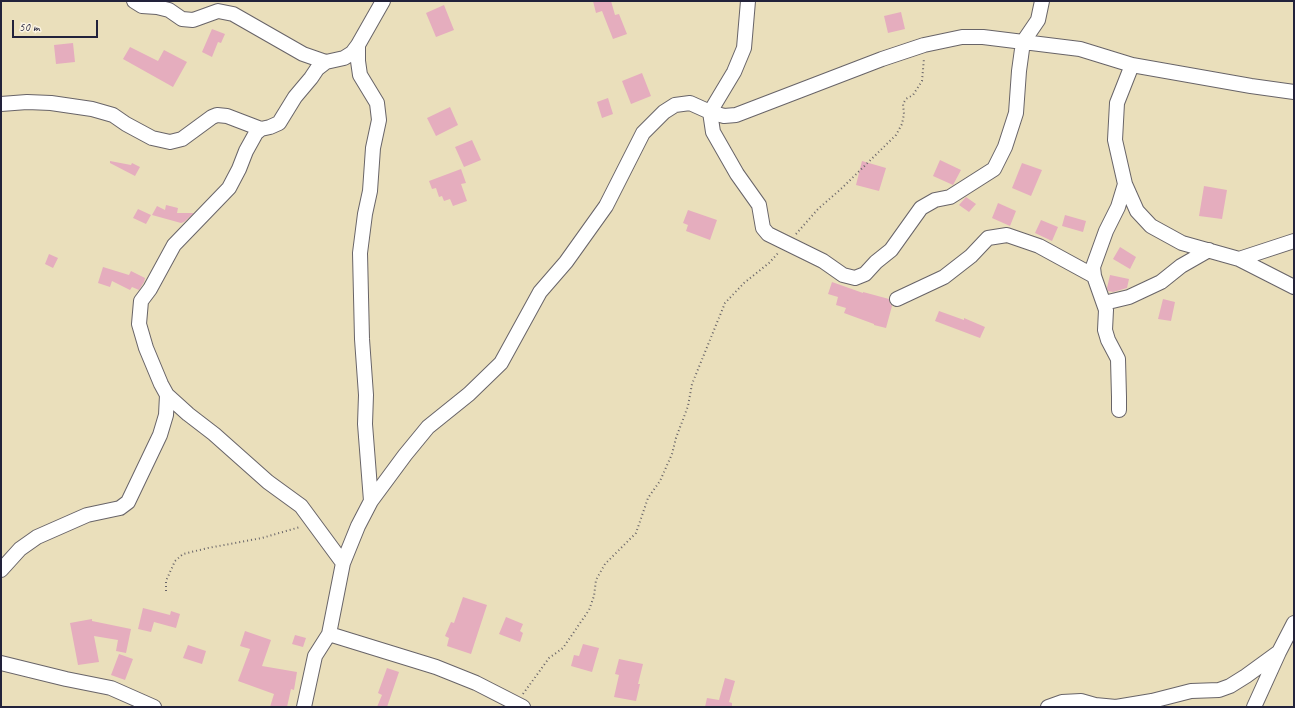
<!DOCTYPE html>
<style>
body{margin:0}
#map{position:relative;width:1295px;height:708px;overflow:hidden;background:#eadfbb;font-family:Caveat,sans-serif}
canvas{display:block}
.frame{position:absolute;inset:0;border:2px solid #22223b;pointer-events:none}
.scale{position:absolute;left:12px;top:20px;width:86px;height:18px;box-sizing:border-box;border:2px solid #22223b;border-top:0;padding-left:5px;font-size:12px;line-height:14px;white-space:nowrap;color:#22223b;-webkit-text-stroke:3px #fcf5e5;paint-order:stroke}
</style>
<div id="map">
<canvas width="1295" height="708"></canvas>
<div class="frame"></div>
<div class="scale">50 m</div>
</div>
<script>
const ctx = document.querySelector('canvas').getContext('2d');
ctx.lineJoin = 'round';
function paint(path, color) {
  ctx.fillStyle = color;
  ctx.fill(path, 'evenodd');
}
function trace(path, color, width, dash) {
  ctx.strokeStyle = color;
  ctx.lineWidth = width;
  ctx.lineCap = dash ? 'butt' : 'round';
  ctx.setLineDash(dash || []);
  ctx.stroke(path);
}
paint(new Path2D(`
 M593,1H611L615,15L619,14L627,34L613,39L602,11L596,13Z
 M444,5L454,30L436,37L426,13Z
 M901,12L905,29L888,33L884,16Z
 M212,29L225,34L221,43L218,42L212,57L202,52Z
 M73,43L75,62L56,64L54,45Z
 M130,47L158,61L164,50L187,62L173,87L123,59Z
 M642,73L651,96L631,104L622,81Z
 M608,98L613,114L602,118L597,102Z
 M450,107L458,125L436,136L427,118Z
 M472,140L481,160L464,167L455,147Z
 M940,160L961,170L953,185L933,176Z
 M110,161L131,165L132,163L140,167L135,176L110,163Z
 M862,161L886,168L879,191L856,185Z
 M1022,163L1042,170L1031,196L1012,188Z
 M461,169L466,183L461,184L467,201L453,206L450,199L444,201L442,196L439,197L436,188L432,189L429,181Z
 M1204,186L1227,190L1222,219L1199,216Z
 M966,197L976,204L969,212L959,205Z
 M998,203L1016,211L1010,226L992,218Z
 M166,205L178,208L177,213H194L184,222L181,223L152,215L157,206L165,210Z
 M138,209L151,215L146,224L133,218Z
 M688,210L717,220L710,240L686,231L688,225L683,223Z
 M1065,215L1086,221L1083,232L1062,226Z
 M1041,220L1058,227L1052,241L1035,233Z
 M1120,247L1136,257L1130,269L1113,259Z
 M49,254L58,258L53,268L45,264Z
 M103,267L129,275L131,271L145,278L144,282L139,290L132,287L130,290L112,281L110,287L98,283Z
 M1110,275L1129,279L1127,288L1113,292L1108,291L1107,288Z
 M832,282L863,293V292L889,299L890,303L892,306L886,328L874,325V324L844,313L846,308L836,305L838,297L828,294Z
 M1163,299L1175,302L1171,321L1158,319Z
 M939,311L964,320V318L985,327L980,338L935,321Z
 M463,597L487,605L471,654L447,646L449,638L445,636L451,622L454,623Z
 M143,608L170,615L171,611L180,614L176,628L154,622L151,632L138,629Z
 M506,617L523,624L520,631L523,633L520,642L499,634Z
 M92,619V621L131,629L126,653L116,651L118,640L94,636L99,662L78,665L70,623Z
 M245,631L271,640L262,666L297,672L294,690L291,689L287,707H270L274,694L238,681L250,649L240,646Z
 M295,635L306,638L303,647L292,644Z
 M583,644L599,648L592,672L571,666L574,655L579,656Z
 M188,645L206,651L202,664L183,658Z
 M119,654L133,659L125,680L111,675Z
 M619,659L643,664L638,684H640L636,701L614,697L619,675L615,674Z
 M387,668L399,672L387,707H377L382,695L378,693Z
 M725,678L735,681L729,702L732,703V707H705L707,698L719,700Z`), '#e5adbe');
const minor = new Path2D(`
 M134,1L142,6L157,7L169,10L182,19L193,20L218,11L233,14L303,54L326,62
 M748,1L744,48L734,72L710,112L713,132L737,174L759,205L763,228L768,234L823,261L843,275L855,278L865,274L876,262L891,250L921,208L935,200L950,197L994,169L1005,147L1016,113L1019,71L1023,42L1038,20L1042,1
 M358,45V61L360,75L377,103L379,120L373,148L370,191L365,214L360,253L362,339L366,395L365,424L371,501
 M1132,65L1117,103L1115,140L1125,184L1137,211L1151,226L1182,243L1239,259L1294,287
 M1,104L27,102L51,103L92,109L113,115L126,124L152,138L170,142L182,139L212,117L217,115L227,116L261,129L270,127L279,123L295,97L311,78L317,69L326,62L344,58L352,53L358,45L383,1
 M261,129L256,133L246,151L239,169L229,188L174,245L150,289L141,301L139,324L146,348L161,384L167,395L188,414L214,434L268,482L301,506L343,563
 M1239,259L1294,241
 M897,299L944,277L971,256L988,238L1007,235L1039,246L1094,276
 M1104,303L1129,297L1161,282L1181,266L1209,250
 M1119,410V397L1118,359L1108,340L1105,330L1106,310L1094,276L1093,267L1106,231L1118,207L1125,184
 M1,570L20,549L37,537L87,515L120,508L128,502L160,435L166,415L167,395
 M329,634L436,667L476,683L523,707
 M1,663L66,679L111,688L154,707
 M304,707L315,656L329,634L343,563L358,526L371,501L405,455L428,427L469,394L501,363L540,292L566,262L606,206L643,133L664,112L675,105L690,103L710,112L724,116L736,115L882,59L924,45L962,37H983L1080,49L1132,65L1251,86L1294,92
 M1048,707L1062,702L1081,701L1095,705L1116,707L1152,701L1191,691L1219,690L1230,686L1246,676L1279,652
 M1254,707L1279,652L1294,623`);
trace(minor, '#686468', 16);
trace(new Path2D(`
 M796,234L818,209L842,188L896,135L902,124L904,114L903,104L906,99L913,95L922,81L924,58
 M166,591V581L175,561L183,554L208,548L262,538L300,527
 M523,694L549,658L563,648L589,610L594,596L596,580L605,564L636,533L648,498L660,481L672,454L676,438L688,406L692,384L725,303L744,283L769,263L779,252`), '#686468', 2, [1, 3]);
trace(minor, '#fff', 14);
</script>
